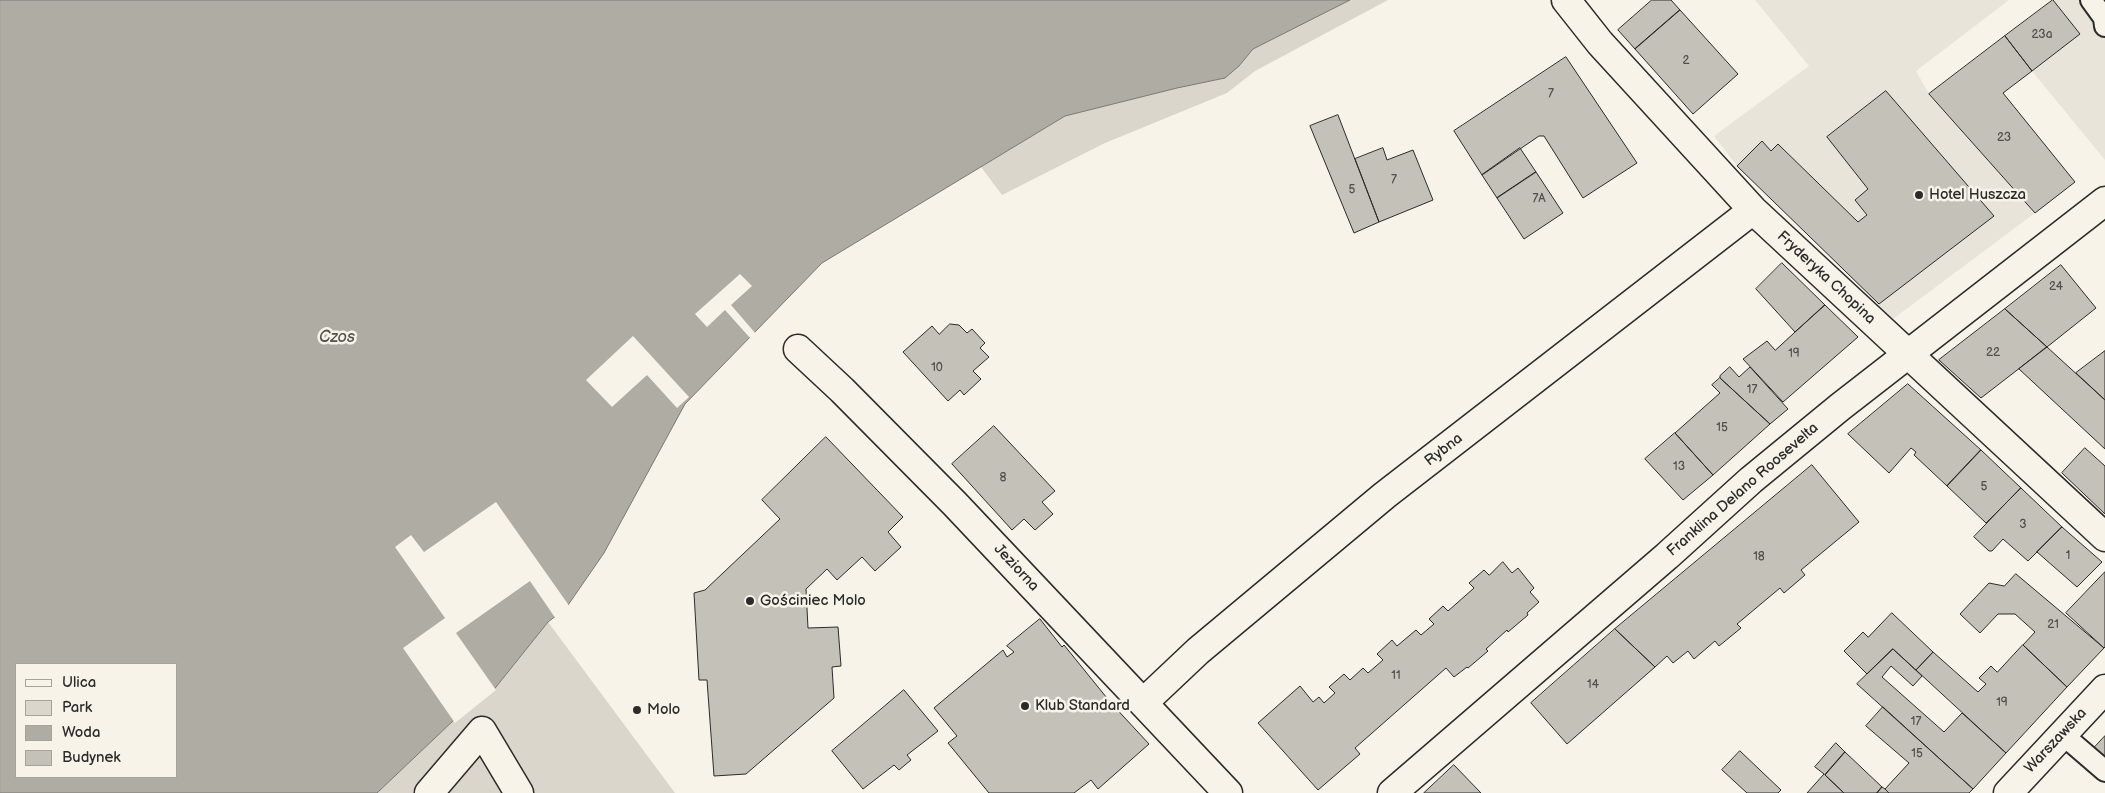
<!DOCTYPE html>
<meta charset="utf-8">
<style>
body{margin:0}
#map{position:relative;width:2105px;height:793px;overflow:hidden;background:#f7f3e8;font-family:"Balsamiq Sans",sans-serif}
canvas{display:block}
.legend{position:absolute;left:15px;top:663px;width:162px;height:115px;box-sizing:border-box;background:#f7f3e8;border:1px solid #a5a39c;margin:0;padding:6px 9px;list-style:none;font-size:15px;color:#2b2b2b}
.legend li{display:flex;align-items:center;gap:10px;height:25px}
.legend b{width:25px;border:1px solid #a5a39c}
</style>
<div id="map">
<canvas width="2105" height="793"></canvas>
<ul class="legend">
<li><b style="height:6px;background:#f7f3e8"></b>Ulica</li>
<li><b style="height:14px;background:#dad6cc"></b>Park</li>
<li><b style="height:14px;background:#afaca4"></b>Woda</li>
<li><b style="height:14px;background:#c4c1b9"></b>Budynek</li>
</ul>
</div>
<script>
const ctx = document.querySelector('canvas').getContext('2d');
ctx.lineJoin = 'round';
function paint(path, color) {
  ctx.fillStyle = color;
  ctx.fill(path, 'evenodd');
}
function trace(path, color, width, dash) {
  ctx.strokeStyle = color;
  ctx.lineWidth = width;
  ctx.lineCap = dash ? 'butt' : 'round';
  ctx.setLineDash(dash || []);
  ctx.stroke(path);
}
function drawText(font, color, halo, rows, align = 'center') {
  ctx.font = font + ' "Balsamiq Sans",sans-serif';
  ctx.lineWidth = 5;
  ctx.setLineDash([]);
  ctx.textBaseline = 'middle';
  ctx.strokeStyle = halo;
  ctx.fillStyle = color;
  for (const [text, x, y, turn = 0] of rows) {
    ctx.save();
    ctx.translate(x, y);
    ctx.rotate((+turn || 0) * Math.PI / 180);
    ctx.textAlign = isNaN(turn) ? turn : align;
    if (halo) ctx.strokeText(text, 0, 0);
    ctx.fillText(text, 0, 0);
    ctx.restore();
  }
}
paint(new Path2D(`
 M1755,0H2009L1916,71L1929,94L2035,213L1893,319L1737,166L1714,136L1809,66Z
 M2053,0H2105V160L2032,71L2080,34Z`), '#e8e4da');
paint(new Path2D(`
 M1350,0H1388L1255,71L1227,93L1105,143L1002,195L981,167L1065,116L1177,88L1225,78L1239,66L1253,49Z
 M548,622L675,793H377L455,719L492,692Z`), '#dad6cc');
const water = new Path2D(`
 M0,0H1350L1253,49L1239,66L1225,78L1177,88L1065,116L822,263L685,404L604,553L566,608L548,622L492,692L455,719L377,793H0ZM16,664H176V777H16Z`);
paint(water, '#afaca4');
trace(water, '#7a7874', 1);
paint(new Path2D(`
 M740,274L752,286L731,305L756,334L751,339L725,310L707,327L695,314Z
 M633,336L689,397L677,408L647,375L612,407L586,380Z
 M496,502L570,607L556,619L530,581L456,633L496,690L455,723L403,648L445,618L395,547L411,535L424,552Z`), '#f7f3e8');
const building = new Path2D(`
 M1652,0H1671L1680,10L1635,49L1618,30Z
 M2053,0L2080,34L2032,71L2005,36Z
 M1680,10L1738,74L1693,114L1635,49Z
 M2005,36L2032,71L2003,93L2075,182L2035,213L1929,94Z
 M1566,57L1637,163L1583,198L1544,136H1539L1482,175L1454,131Z
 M1886,91L1994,216L1879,304L1737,166L1762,141L1771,151L1778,144L1858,222L1867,215L1855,200L1868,189L1827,137Z
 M1338,115L1379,222L1354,233L1310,126Z
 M1383,148L1387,160L1413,150L1433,200L1379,222L1355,159Z
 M1520,148L1536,172L1497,198L1482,175Z
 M1536,172L1563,213L1524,239L1497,198Z
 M1782,263L1825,305L1795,332L1756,289Z
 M2061,265L2096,308L2047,347L2005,309Z
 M1825,305L1858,337L1783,402L1743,359L1767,341L1775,350Z
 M2005,309L2047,347L1981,398L1939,360Z
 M950,324L959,325L967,333L972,329L985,343L980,348L989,357L973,371L981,379L964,395L960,390L948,401L903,352L932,326L939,334Z
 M2047,347L2105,400V449L2019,369Z
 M2105,351V400L2076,373Z
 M1730,367L1739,377L1750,367L1788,409L1770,424L1720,378V376Z
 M1720,378L1770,424L1713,475L1675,433L1720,393L1712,385Z
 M1908,384L1981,450L1947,486L1914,455L1916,452L1911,448L1889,473L1848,434Z
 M994,426L1055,491L1042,502L1053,514L1035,530L1024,519L1012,530L952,464Z
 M1675,433L1713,475L1683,500L1645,459Z
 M826,437L903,517L888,532L901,547L875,571L862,557L837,580L827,569L806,589L808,628L838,627L841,666L832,667L834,698L746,774L714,776L707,680H699L694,593L705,590L780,519L762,500Z
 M2085,448L2105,466V514L2062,473Z
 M1981,450L2021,488L1986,523L1947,486Z
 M1812,465L1859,522L1801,570L1805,575L1784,593L1780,588L1737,624L1741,628L1719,646L1715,641L1694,659L1688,651L1673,663L1667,656L1655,667L1615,629Z
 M2021,488L2062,527L2028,561L2003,539L1992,551H1989L1974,537Z
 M2062,527L2102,562L2077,587L2037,552Z
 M1503,562L1512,573L1518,568L1534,588L1530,592L1539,602L1527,613L1528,615L1508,632L1507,630L1486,649L1488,651L1468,668L1467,667L1454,677L1446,668L1355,748L1360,754L1318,790L1258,723L1300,686L1313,702L1319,697L1324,703L1335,693L1329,687L1344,674L1350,680L1363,668L1368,673L1383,660L1377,654L1392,640L1397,646L1416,630L1421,635L1434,624L1429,619L1443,606L1448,611L1474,588L1469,583L1484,570L1489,575Z
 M2105,572V647L2104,648L2066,613Z
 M2016,574L2104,648L2067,687L2023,645L2035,632L2015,614H1998L1980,633L1960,614L1989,583L2004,586Z
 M1892,613L1933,652L1916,670L1893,649L1867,674L1844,651L1863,632L1868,637Z
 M1040,619L1062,647L1064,645L1111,703L1149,744L1098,789L1091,780L1074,793H989L948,743L957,736L934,708L1003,650L1007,657L1014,652L1007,646Z
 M1615,629L1655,667L1567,744L1531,703Z
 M2023,645L2067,687L2006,753L1916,670L1933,652L1978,692L1986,684L1979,678L1991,666L1997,672Z
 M1893,649L1922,676L1913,686L1891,666L1882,677L1944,732L1962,713L2006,753L1973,789L1857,684Z
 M904,690L938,731L907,755L911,760L899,770L894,765L863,789L832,751Z
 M1883,707L1973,789L1969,793H1889L1885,789L1909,763L1866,726Z
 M2105,736V756L2094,748Z
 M1836,743L1845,752L1825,775L1844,793H1807L1824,774L1815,767Z
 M1740,751L1781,790L1778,793H1747L1722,770Z
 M1845,752L1882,787L1877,793H1844L1825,775Z
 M1454,765L1481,793H1424Z
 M1882,787L1885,789L1889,793H1877Z`);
paint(building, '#c4c1b9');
trace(building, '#2b2b2b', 1);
const service = new Path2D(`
 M2091,0L2104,18L2105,26
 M2062,734L2105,771`);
const pedestrian = new Path2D(`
 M429,793L482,731L519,793`);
const minor = new Path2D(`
 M1566,0L1600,43L1753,210L2105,537
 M798,349L842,390L955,504L1228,793
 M1144,702L1198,651L1385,495L1753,210
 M1392,793L1667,556L1751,480L1840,407L2105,201
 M2008,793L2105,689`);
trace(service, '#2b2b2b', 24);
trace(pedestrian, '#2b2b2b', 31);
trace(minor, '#2b2b2b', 31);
trace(service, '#f7f3e8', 20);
trace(pedestrian, '#f7f3e8', 28);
trace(minor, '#f7f3e8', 28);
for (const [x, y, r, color] of [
 [1919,195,5,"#2b2b2b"],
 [750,601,5,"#2b2b2b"],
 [1025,706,5,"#2b2b2b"],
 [637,710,5,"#2b2b2b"]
]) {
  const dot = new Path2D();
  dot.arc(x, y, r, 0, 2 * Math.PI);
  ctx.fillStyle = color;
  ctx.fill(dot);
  trace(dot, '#f7f3e8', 2);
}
drawText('12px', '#51504e', null, [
 ["23a",2042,35],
 ["2",1686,61],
 ["7",1551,94],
 ["23",2004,138],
 ["7",1394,180],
 ["5",1352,190],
 ["7A",1539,199],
 ["24",2056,287],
 ["22",1993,353],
 ["19",1794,354],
 ["10",937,368],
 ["17",1752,390],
 ["15",1722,428],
 ["13",1679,467],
 ["8",1003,478],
 ["5",1984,487],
 ["3",2023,525],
 ["1",2068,556],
 ["18",1759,557],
 ["21",2053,625],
 ["11",1396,676],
 ["14",1593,685],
 ["19",2002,703],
 ["17",1916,722],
 ["15",1917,754]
]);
drawText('15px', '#2b2b2b', '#f7f3e8', [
 ["Hotel Huszcza",1929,195],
 ["Gościniec Molo",760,601],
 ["Klub Standard",1035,706],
 ["Molo",647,710]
], 'left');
drawText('15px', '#2b2b2b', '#f7f3e8', [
 ["Fryderyka Chopina",1826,278,43],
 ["Rybna",1444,450,-38],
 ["Franklina Delano Roosevelta",1743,490,-41],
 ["Jeziorna",1016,568,47],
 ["Warszawska",2056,741,-47]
]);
drawText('italic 16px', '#53524f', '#f7f3e8', [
 ["Czos",337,338]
]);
</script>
